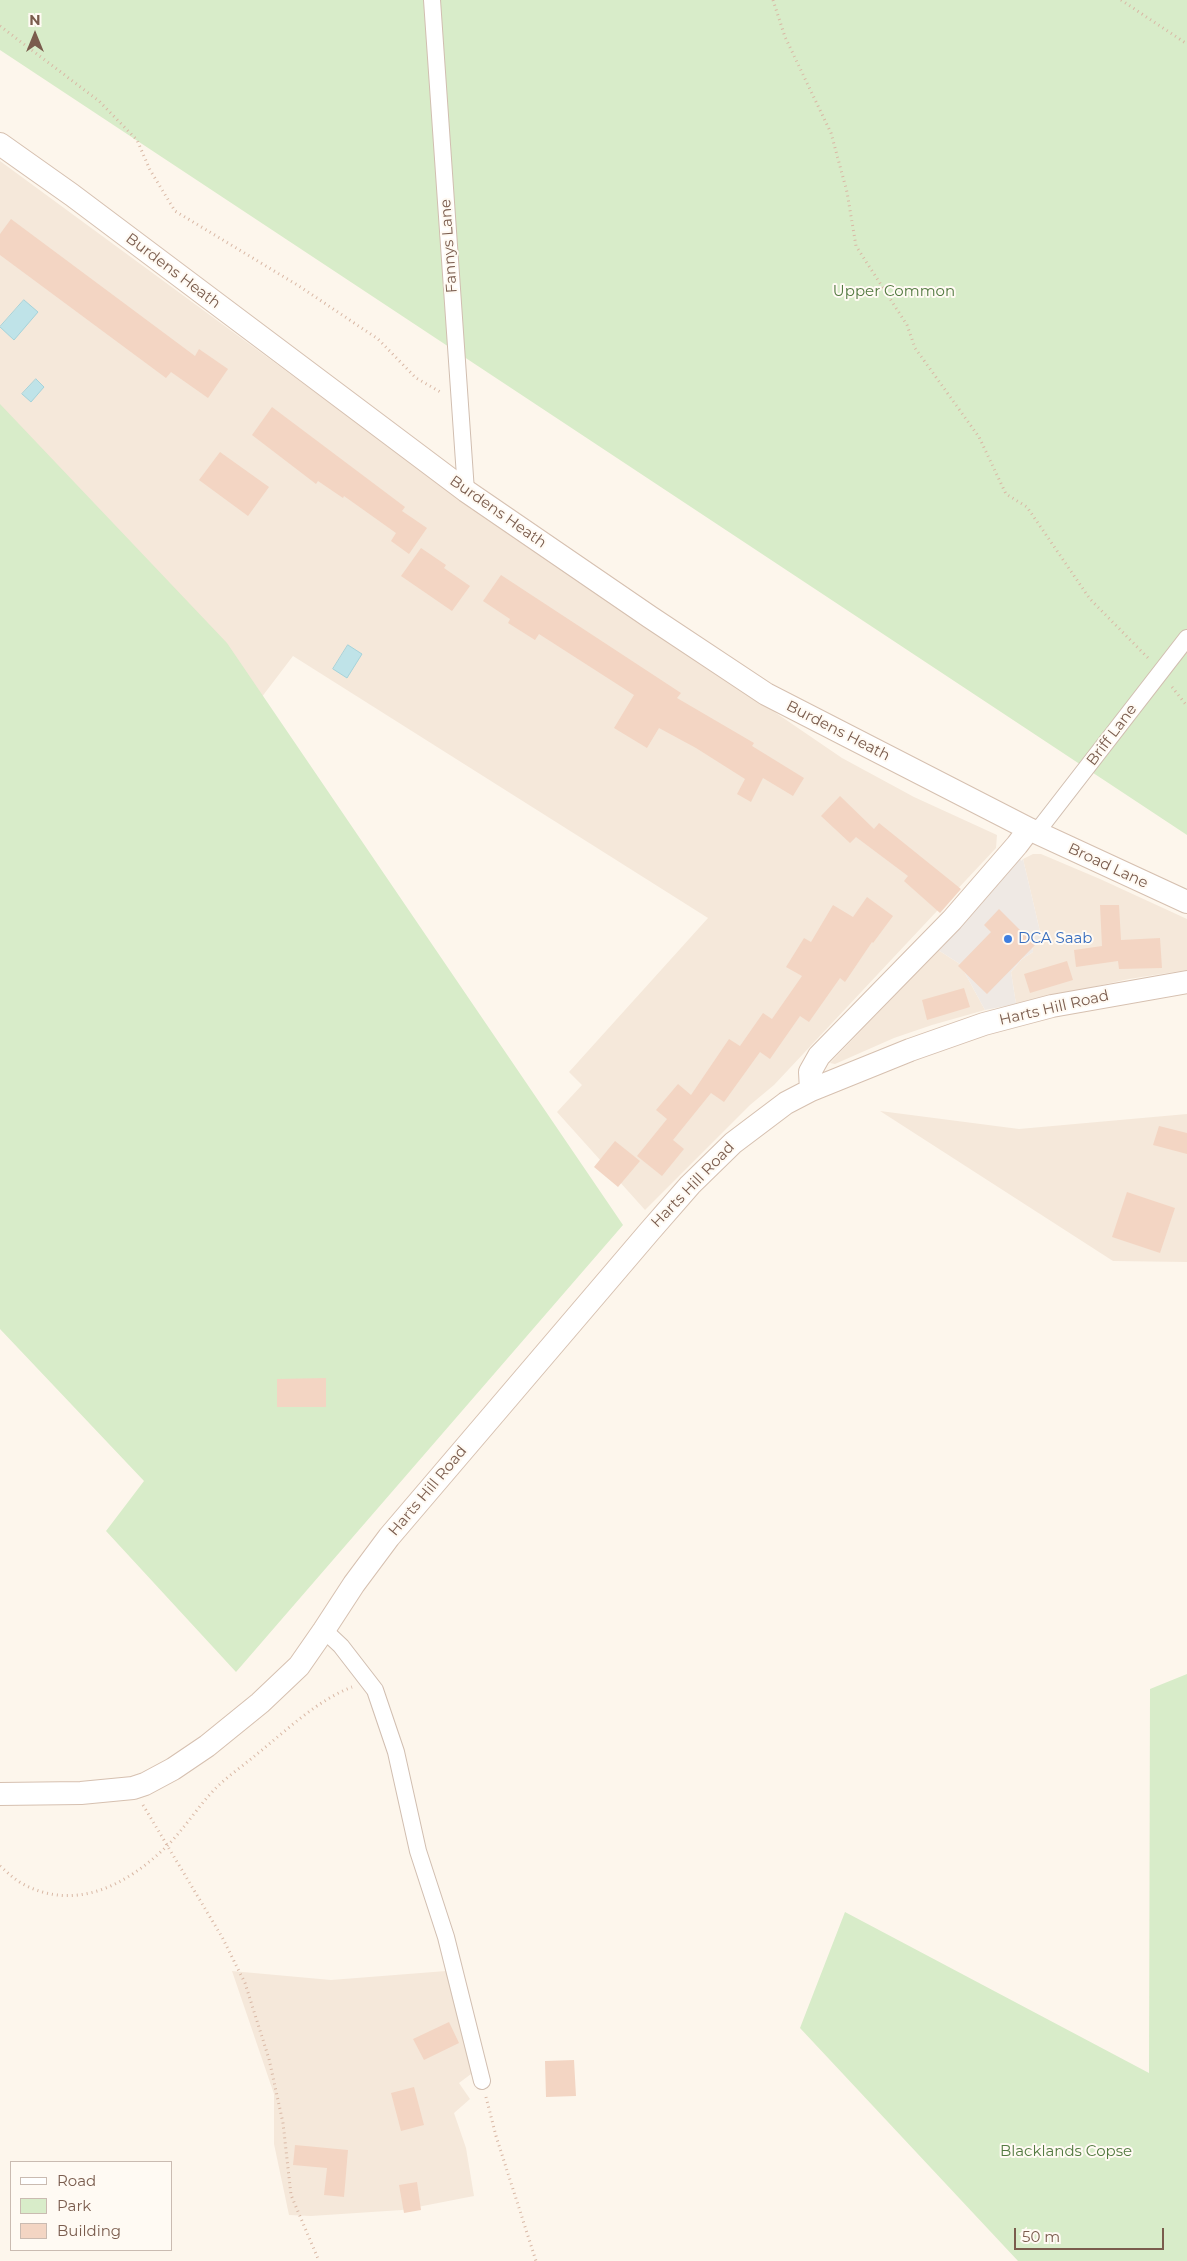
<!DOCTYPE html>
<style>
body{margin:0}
#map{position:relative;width:1187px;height:2261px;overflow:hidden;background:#fdf6ec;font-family:Montserrat,sans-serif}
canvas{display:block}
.legend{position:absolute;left:10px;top:2161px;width:162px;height:90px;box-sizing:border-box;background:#fffaf3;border:1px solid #cabbb1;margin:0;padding:6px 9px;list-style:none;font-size:15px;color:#7a5c4d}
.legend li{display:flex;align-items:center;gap:10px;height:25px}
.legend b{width:25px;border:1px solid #cabbb1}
.north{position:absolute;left:10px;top:10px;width:50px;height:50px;-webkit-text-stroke:4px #fffaf3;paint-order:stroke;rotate:0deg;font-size:14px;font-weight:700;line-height:20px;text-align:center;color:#7a5c4d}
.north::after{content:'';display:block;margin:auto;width:18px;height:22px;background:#7a5c4d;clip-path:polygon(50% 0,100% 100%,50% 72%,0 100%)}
.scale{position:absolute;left:1014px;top:2228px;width:150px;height:22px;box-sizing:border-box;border:2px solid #7a5c4d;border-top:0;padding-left:6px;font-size:15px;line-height:18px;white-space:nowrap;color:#7a5c4d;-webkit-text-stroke:4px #fffaf3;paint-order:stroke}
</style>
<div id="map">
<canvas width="1187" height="2261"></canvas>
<ul class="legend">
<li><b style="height:6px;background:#fff"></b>Road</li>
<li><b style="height:14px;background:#d8ecc9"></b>Park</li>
<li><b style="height:14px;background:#f3d5c3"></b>Building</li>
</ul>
<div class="north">N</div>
<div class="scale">50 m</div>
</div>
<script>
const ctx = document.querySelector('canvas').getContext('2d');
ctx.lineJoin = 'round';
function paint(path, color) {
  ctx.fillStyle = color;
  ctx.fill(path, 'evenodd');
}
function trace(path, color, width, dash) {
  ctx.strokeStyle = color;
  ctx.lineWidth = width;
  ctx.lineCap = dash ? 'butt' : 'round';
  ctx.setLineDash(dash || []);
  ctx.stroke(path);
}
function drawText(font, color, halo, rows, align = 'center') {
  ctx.font = font + ' Montserrat,sans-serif';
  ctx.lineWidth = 4;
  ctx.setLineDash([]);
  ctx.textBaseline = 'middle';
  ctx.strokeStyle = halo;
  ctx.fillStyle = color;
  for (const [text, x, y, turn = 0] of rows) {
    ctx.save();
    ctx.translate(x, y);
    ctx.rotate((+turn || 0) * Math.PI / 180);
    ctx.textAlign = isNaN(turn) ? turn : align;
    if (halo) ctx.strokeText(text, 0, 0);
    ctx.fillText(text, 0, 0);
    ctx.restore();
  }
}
paint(new Path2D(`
 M0,161L466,503L474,507L842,758L914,797L997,835L996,848L774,1085L750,1105L645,1210L557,1112L582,1085L569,1072L708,918L293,656L226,744L0,450Z
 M1033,854H1041L1100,879L1187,919V970L1129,979L1016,1004L1011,972L1022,959L1033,952L1032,943L1042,940L1023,859Z
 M938,950L960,964L985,1010L932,1025L894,1038L835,1064L830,1063Z
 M880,1111L1019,1129L1187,1114V1262L1113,1261Z
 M459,1970L475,2071L459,2083L470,2099L454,2113L466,2148L474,2196L402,2210L311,2216L289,2215L274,2144V2094L232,1971L331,1980Z`), '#f5e8da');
paint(new Path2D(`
 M1019,853L1021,861L1023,859L1042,940L1035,945L1032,943L1033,952L1022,959L1011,972L1016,1004L985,1010L960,964L938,950Z`), '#efe9e4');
paint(new Path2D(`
 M0,0H1187V835L0,50Z
 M0,404L227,643L623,1225L236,1672L106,1531L144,1481L0,1329Z
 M1187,1674V2261H1018L800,2028L845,1912L1149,2073L1150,1689Z`), '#d8ecc9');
const water = new Path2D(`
 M24,300L38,312L14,340L0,327Z
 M36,379L44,387L31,402L22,394Z
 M348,645L362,654L347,678L333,669Z`);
paint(water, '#bfe3e8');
trace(water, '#a5d3da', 1);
paint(new Path2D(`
 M11,219L195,356L199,349L228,369L208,398L171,372L166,378L0,255V234Z
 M272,407L405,507L402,511L427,528L409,554L391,541L396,533L344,496L343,498L318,481L316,484L252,435Z
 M220,452L269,487L248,516L199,480Z
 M421,548L446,565L444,568L470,586L452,611L401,576Z
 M501,575L681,693L677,698L754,743L752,746L804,778L793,796L763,778L751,802L737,794L745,779L696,748L659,728L647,748L614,728L634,695L539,634L535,640L508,623L510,619L483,601Z
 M840,796L874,829L879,823L961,889L940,913L904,881L908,876L856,837L850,843L821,816Z
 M867,897L893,916L873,943L872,942L845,982L840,978L809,1022L800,1016L770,1059L760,1052L724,1102L711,1093L673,1140L684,1149L662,1176L637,1156L667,1119L656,1110L678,1084L691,1095L729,1039L740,1046L763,1013L772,1019L802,976L786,967L804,938L811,942L833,905L853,917Z
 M1100,905H1119L1121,940L1160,938L1162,968L1119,969L1118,961L1076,967L1074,950L1102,946Z
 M999,909L1035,945L987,994L958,966L991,932L984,925Z
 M1067,961L1073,980L1030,993L1024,974Z
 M964,988L970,1007L927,1020L922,1000Z
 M1159,1126L1187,1133V1154L1153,1145Z
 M615,1141L640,1161L618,1187L594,1167Z
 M1127,1192L1175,1208L1160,1253L1112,1237Z
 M326,1378V1407H277V1379Z
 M449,2022L459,2043L424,2060L413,2039Z
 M574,2060L576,2096L546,2097L545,2061Z
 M414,2087L424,2125L401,2131L391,2093Z
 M295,2145L348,2150L344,2197L324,2195L327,2168L293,2165Z
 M417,2182L421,2210L404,2213L399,2185Z`), '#f3d5c3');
const street = new Path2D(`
 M432,0L466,491
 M1036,833L1187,638
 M324,1630L341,1646L375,1690L396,1752L418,1851L446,1937L482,2081`);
const secondary = new Path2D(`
 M0,144L72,195L466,491L650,617L766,694L1029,829L1187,902
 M811,1090L810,1072L819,1056L952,920L1017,845L1029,829
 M0,1794L81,1793L133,1788L145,1784L173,1769L207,1746L260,1703L299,1666L324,1630L354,1584L389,1537L649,1232L690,1185L733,1143L786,1103L811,1090L910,1050L984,1024L1052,1006L1187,982`);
trace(street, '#d1beb0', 18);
trace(secondary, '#d6c0b0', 24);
trace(new Path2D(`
 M773,0L785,37L831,133L847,192L856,246L907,325L915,348L979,437L1006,494L1027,507L1090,599L1149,659
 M1121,0L1187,44
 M0,26L99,101L137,140L150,170L175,211L299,286L378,339L416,378L442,393
 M1172,687L1187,706
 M143,1805L222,1937L245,1983L269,2059L283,2123L291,2195L319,2261
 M0,1866C7,1872 13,1878 21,1883C75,1913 127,1885 167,1846C184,1829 197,1808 213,1791C226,1777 243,1766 257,1754C287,1730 316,1701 352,1687
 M486,2097L496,2136L536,2261`), '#d9b8a5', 3, [1, 4]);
trace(street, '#fff', 16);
trace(secondary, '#fff', 22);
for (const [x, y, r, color] of [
 [1008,939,5,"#3f7fe0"]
]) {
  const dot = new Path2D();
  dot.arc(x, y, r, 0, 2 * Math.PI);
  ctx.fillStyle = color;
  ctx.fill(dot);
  trace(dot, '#fffaf3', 2);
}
drawText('15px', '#7a5c4d', '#fffaf3', [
 ["Fannys Lane",449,246,-94],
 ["Burdens Heath",173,271,37],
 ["Burdens Heath",498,512,35],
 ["Burdens Heath",838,731,27],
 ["Briff Lane",1112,735,-53],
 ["Broad Lane",1108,866,25],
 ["Harts Hill Road",1054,1008,-13],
 ["Harts Hill Road",693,1185,-46],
 ["Harts Hill Road",428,1491,-50]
]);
drawText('15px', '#537a41', '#fffaf3', [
 ["Upper Common",894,292],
 ["Blacklands Copse",1066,2152]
]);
drawText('15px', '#366cbe', '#fffaf3', [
 ["DCA Saab",1018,939]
], 'left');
</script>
